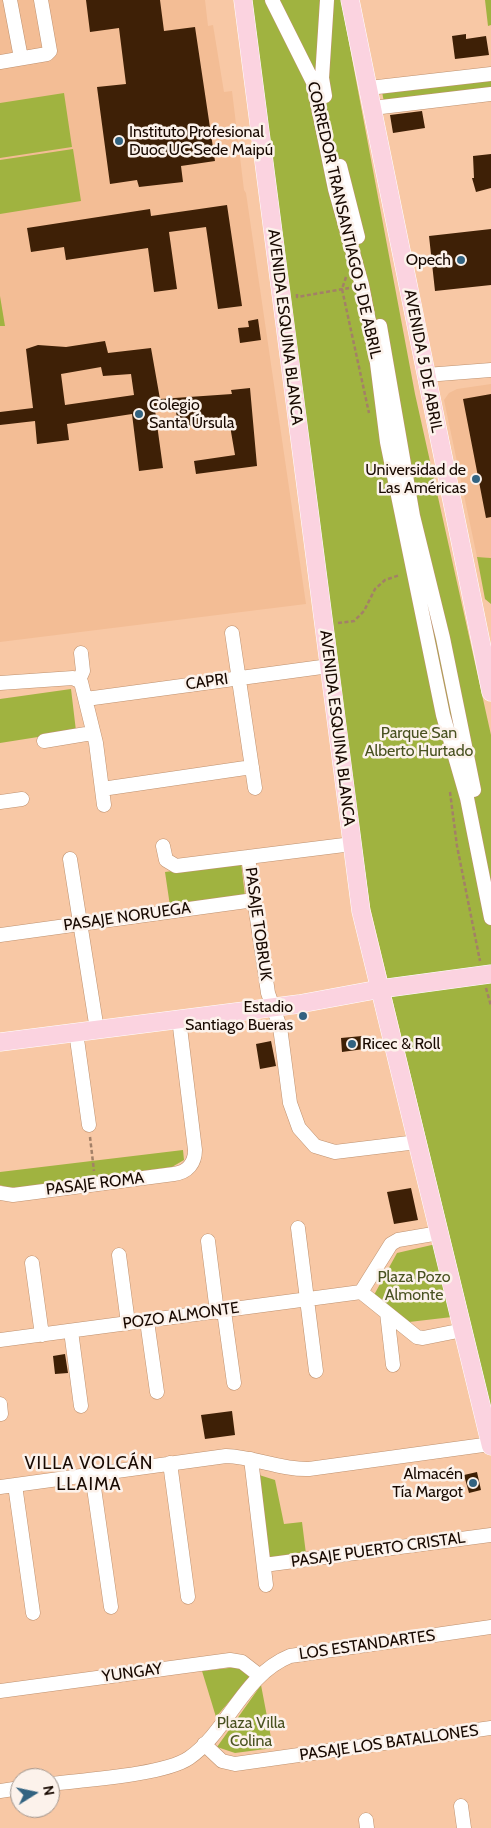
<!DOCTYPE html>
<meta charset="utf-8">
<style>
body{margin:0}
#map{position:relative;width:491px;height:1828px;overflow:hidden;background:#f8c8a5;font-family:Cabin,sans-serif}
canvas{display:block}
.north{position:absolute;left:10px;top:1768px;width:50px;height:50px;box-sizing:border-box;background:#fcf2eb;border:1px solid #a1958d;border-radius:50%;rotate:80deg;font-size:14px;font-weight:700;line-height:20px;text-align:center;color:#180901}
.north::after{content:'';display:block;margin:auto;width:18px;height:22px;background:#326381;clip-path:polygon(50% 0,100% 100%,50% 72%,0 100%)}
</style>
<div id="map">
<canvas width="491" height="1828"></canvas>
<div class="north">N</div>
</div>
<script>
const ctx = document.querySelector('canvas').getContext('2d');
ctx.lineJoin = 'round';
function paint(path, color) {
  ctx.fillStyle = color;
  ctx.fill(path, 'evenodd');
}
function trace(path, color, width, dash) {
  ctx.strokeStyle = color;
  ctx.lineWidth = width;
  ctx.lineCap = dash ? 'butt' : 'round';
  ctx.setLineDash(dash || []);
  ctx.stroke(path);
}
function drawText(font, color, halo, rows, align = 'center') {
  ctx.font = font + ' Cabin,sans-serif';
  ctx.lineWidth = 5;
  ctx.setLineDash([]);
  ctx.textBaseline = 'middle';
  ctx.strokeStyle = halo;
  ctx.fillStyle = color;
  for (const [text, x, y, turn = 0] of rows) {
    ctx.save();
    ctx.translate(x, y);
    ctx.rotate((+turn || 0) * Math.PI / 180);
    ctx.textAlign = isNaN(turn) ? turn : align;
    if (halo) ctx.strokeText(text, 0, 0);
    ctx.fillText(text, 0, 0);
    ctx.restore();
  }
}
paint(new Path2D(`
 M0,0H205L208,26L213,25L224,92L232,91L244,190L246,193L306,604L0,642Z
 M491,384V558L477,557L444,400L449,393L457,389Z`), '#f3bd95');
paint(new Path2D(`
 M252,0H341L415,394L491,735V1408L370,907L338,678Z
 M485,0H491V25L488,26Z
 M491,79V89L384,102L382,92Z
 M64,93L72,147L0,158V103Z
 M73,149L81,201L0,214V160Z
 M0,296L5,326H0Z
 M477,557L491,558V604L485,599Z
 M71,689L76,731L0,743V699Z
 M241,862L245,896L170,906L165,872Z
 M183,1150L184,1160L172,1167L11,1189L0,1185V1172Z
 M436,1244L452,1317L409,1322L374,1295L397,1253Z
 M256,1474L275,1480L284,1524L302,1522L306,1554L269,1559Z
 M238,1667L251,1676L216,1717L202,1671Z
 M261,1685L273,1748L235,1753L217,1747Z`), '#a0b340');
paint(new Path2D(`
 M86,0H160L164,31L195,27L215,161L181,166L183,182L139,187L137,180L110,184L97,87L126,84L119,28L90,32Z
 M466,34V39L486,36L489,55L455,59L452,36Z
 M422,111L425,128L393,133L390,115Z
 M491,154V188L476,192L472,178H474L473,156Z
 M227,205L242,306L218,309L206,227L169,232L177,289L154,292L148,248L66,260L64,247L31,252L27,228L150,209L151,216Z
 M491,229V285L435,291L429,236Z
 M258,319L261,340L240,343L238,328L249,327L248,321Z
 M105,341L108,353L151,348L160,399L232,394L231,390L250,388L257,466L196,474L194,461L235,455L229,420L179,428L175,407L155,410L163,468L139,471L132,414L67,424L69,440L37,444L35,421L0,425V412L33,408L26,349L38,345L66,347ZM101,367L103,376L131,374L134,395L65,405L61,374Z
 M491,394V517L486,518L463,399Z
 M362,1036L364,1049L342,1052L341,1038Z
 M271,1041L276,1066L260,1069L256,1044Z
 M411,1188L418,1220L394,1224L387,1192Z
 M65,1354L68,1373L55,1374L53,1356Z
 M232,1411L235,1435L205,1439L201,1415Z
 M477,1472L481,1490L469,1493L464,1475Z`), '#3e2006');
const minor = new Path2D(`
 M10,0L21,58
 M272,0L313,82L335,189L362,285L377,363L387,442L443,715L467,798L491,918
 M0,62L47,54L50,51L41,0
 M369,88L491,74
 M325,96L322,78L327,0
 M373,108L491,94
 M340,166L358,237
 M380,326L413,516L443,638L474,790
 M426,375L491,370
 M232,633L255,788
 M79,680L83,671L81,653
 M0,683L73,678L81,682L96,743L104,805
 M86,699L329,666
 M44,741L92,733
 M102,789L252,767
 M0,802L22,799
 M163,846L166,860L176,866L352,844
 M248,857L268,993L280,1027L290,1103L299,1128L315,1146L335,1152L417,1142
 M70,859L97,1030
 M0,935L254,900
 M76,1032L89,1125
 M0,1193L13,1195L174,1174C188,1172 195,1163 195,1150L179,1019
 M298,1228L316,1371
 M208,1241L217,1312
 M119,1255L128,1323
 M32,1263L42,1335
 M361,1292L391,1244L398,1240L439,1233
 M224,1311L234,1383
 M387,1313L393,1365
 M147,1321L157,1392
 M71,1331L81,1406
 M0,1340L361,1292L417,1337L423,1338L463,1330
 M0,1404L1,1414
 M251,1459L266,1585
 M170,1463L188,1597
 M92,1474L111,1607
 M15,1485L33,1613
 M0,1487L226,1456C255,1457 281,1470 309,1469L491,1444
 M264,1565L491,1535
 M0,1691L230,1660L242,1662L260,1676
 M204,1744L222,1761L235,1764L491,1728
 M50,1784C83,1780 164,1775 189,1758C228,1731 243,1675 290,1656L491,1627
 M0,1791L20,1788
 M461,1806L464,1828
 M366,1820L367,1828`);
const major = new Path2D(`
 M243,0L361,911L491,1446
 M350,0L491,692
 M0,1042L299,1004L380,989L491,974`);
trace(minor, '#be916f', 15);
trace(major, '#fff', 19);
trace(new Path2D(`
 M346,277L342,289L369,413
 M297,294V297L349,288
 M338,623L354,621L364,611L375,589L385,580L400,575
 M450,792L457,846L480,961
 M486,988L491,1006
 M90,1137L94,1171`), '#a38067', 2.5, [4, 2.5]);
trace(minor, '#fff', 14);
trace(major, '#fbd3e0', 18);
for (const [x, y, r, color] of [
 [119,141,5,"#326381"],
 [461,260,5,"#326381"],
 [139,414,5,"#326381"],
 [476,479,5,"#326381"],
 [303,1016,5,"#326381"],
 [352,1044,5,"#326381"],
 [473,1483,5,"#326381"]
]) {
  const dot = new Path2D();
  dot.arc(x, y, r, 0, 2 * Math.PI);
  ctx.fillStyle = color;
  ctx.fill(dot);
  trace(dot, '#fcf2eb', 2);
}
drawText('16px', '#180901', '#fcf2eb', [
 ["Instituto Profesional",129,132,"left"],
 ["Duoc UC Sede Maipú",129,150,"left"],
 ["Opech",451,260],
 ["Colegio",149,405,"left"],
 ["Santa Úrsula",149,423,"left"],
 ["Universidad de",466,470],
 ["Las Américas",466,488],
 ["Estadio",293,1007],
 ["Santiago Bueras",293,1025],
 ["Ricec & Roll",362,1044,"left"],
 ["Almacén",463,1474],
 ["Tía Margot",463,1492]
], 'right');
drawText('16px', '#180901', '#fcf2eb', [
 ["CORREDOR TRANSANTIAGO 5 DE ABRIL",344,220,77],
 ["AVENIDA ESQUINA BLANCA",285,327,83],
 ["AVENIDA 5 DE ABRIL",423,361,79],
 ["CAPRI",207,682,-8],
 ["AVENIDA ESQUINA BLANCA",337,728,83],
 ["PASAJE NORUEGA",127,917,-8],
 ["PASAJE TOBRUK",258,924,82],
 ["PASAJE ROMA",95,1184,-7],
 ["POZO ALMONTE",181,1316,-8],
 ["PASAJE PUERTO CRISTAL",378,1550,-8],
 ["LOS ESTANDARTES",367,1645,-8],
 ["YUNGAY",132,1673,-8],
 ["PASAJE LOS BATALLONES",389,1743,-8]
]);
drawText('16px', '#495221', '#fcf2eb', [
 ["Parque San",419,733],
 ["Alberto Hurtado",419,751],
 ["Plaza Pozo",414,1277],
 ["Almonte",414,1295],
 ["Plaza Villa",251,1723],
 ["Colina",251,1741]
]);
ctx.letterSpacing = '1px';
drawText('18px', '#180901', '#fcf2eb', [
 ["VILLA VOLCÁN",89,1464],
 ["LLAIMA",89,1485]
]);
ctx.letterSpacing = '0px';
</script>
